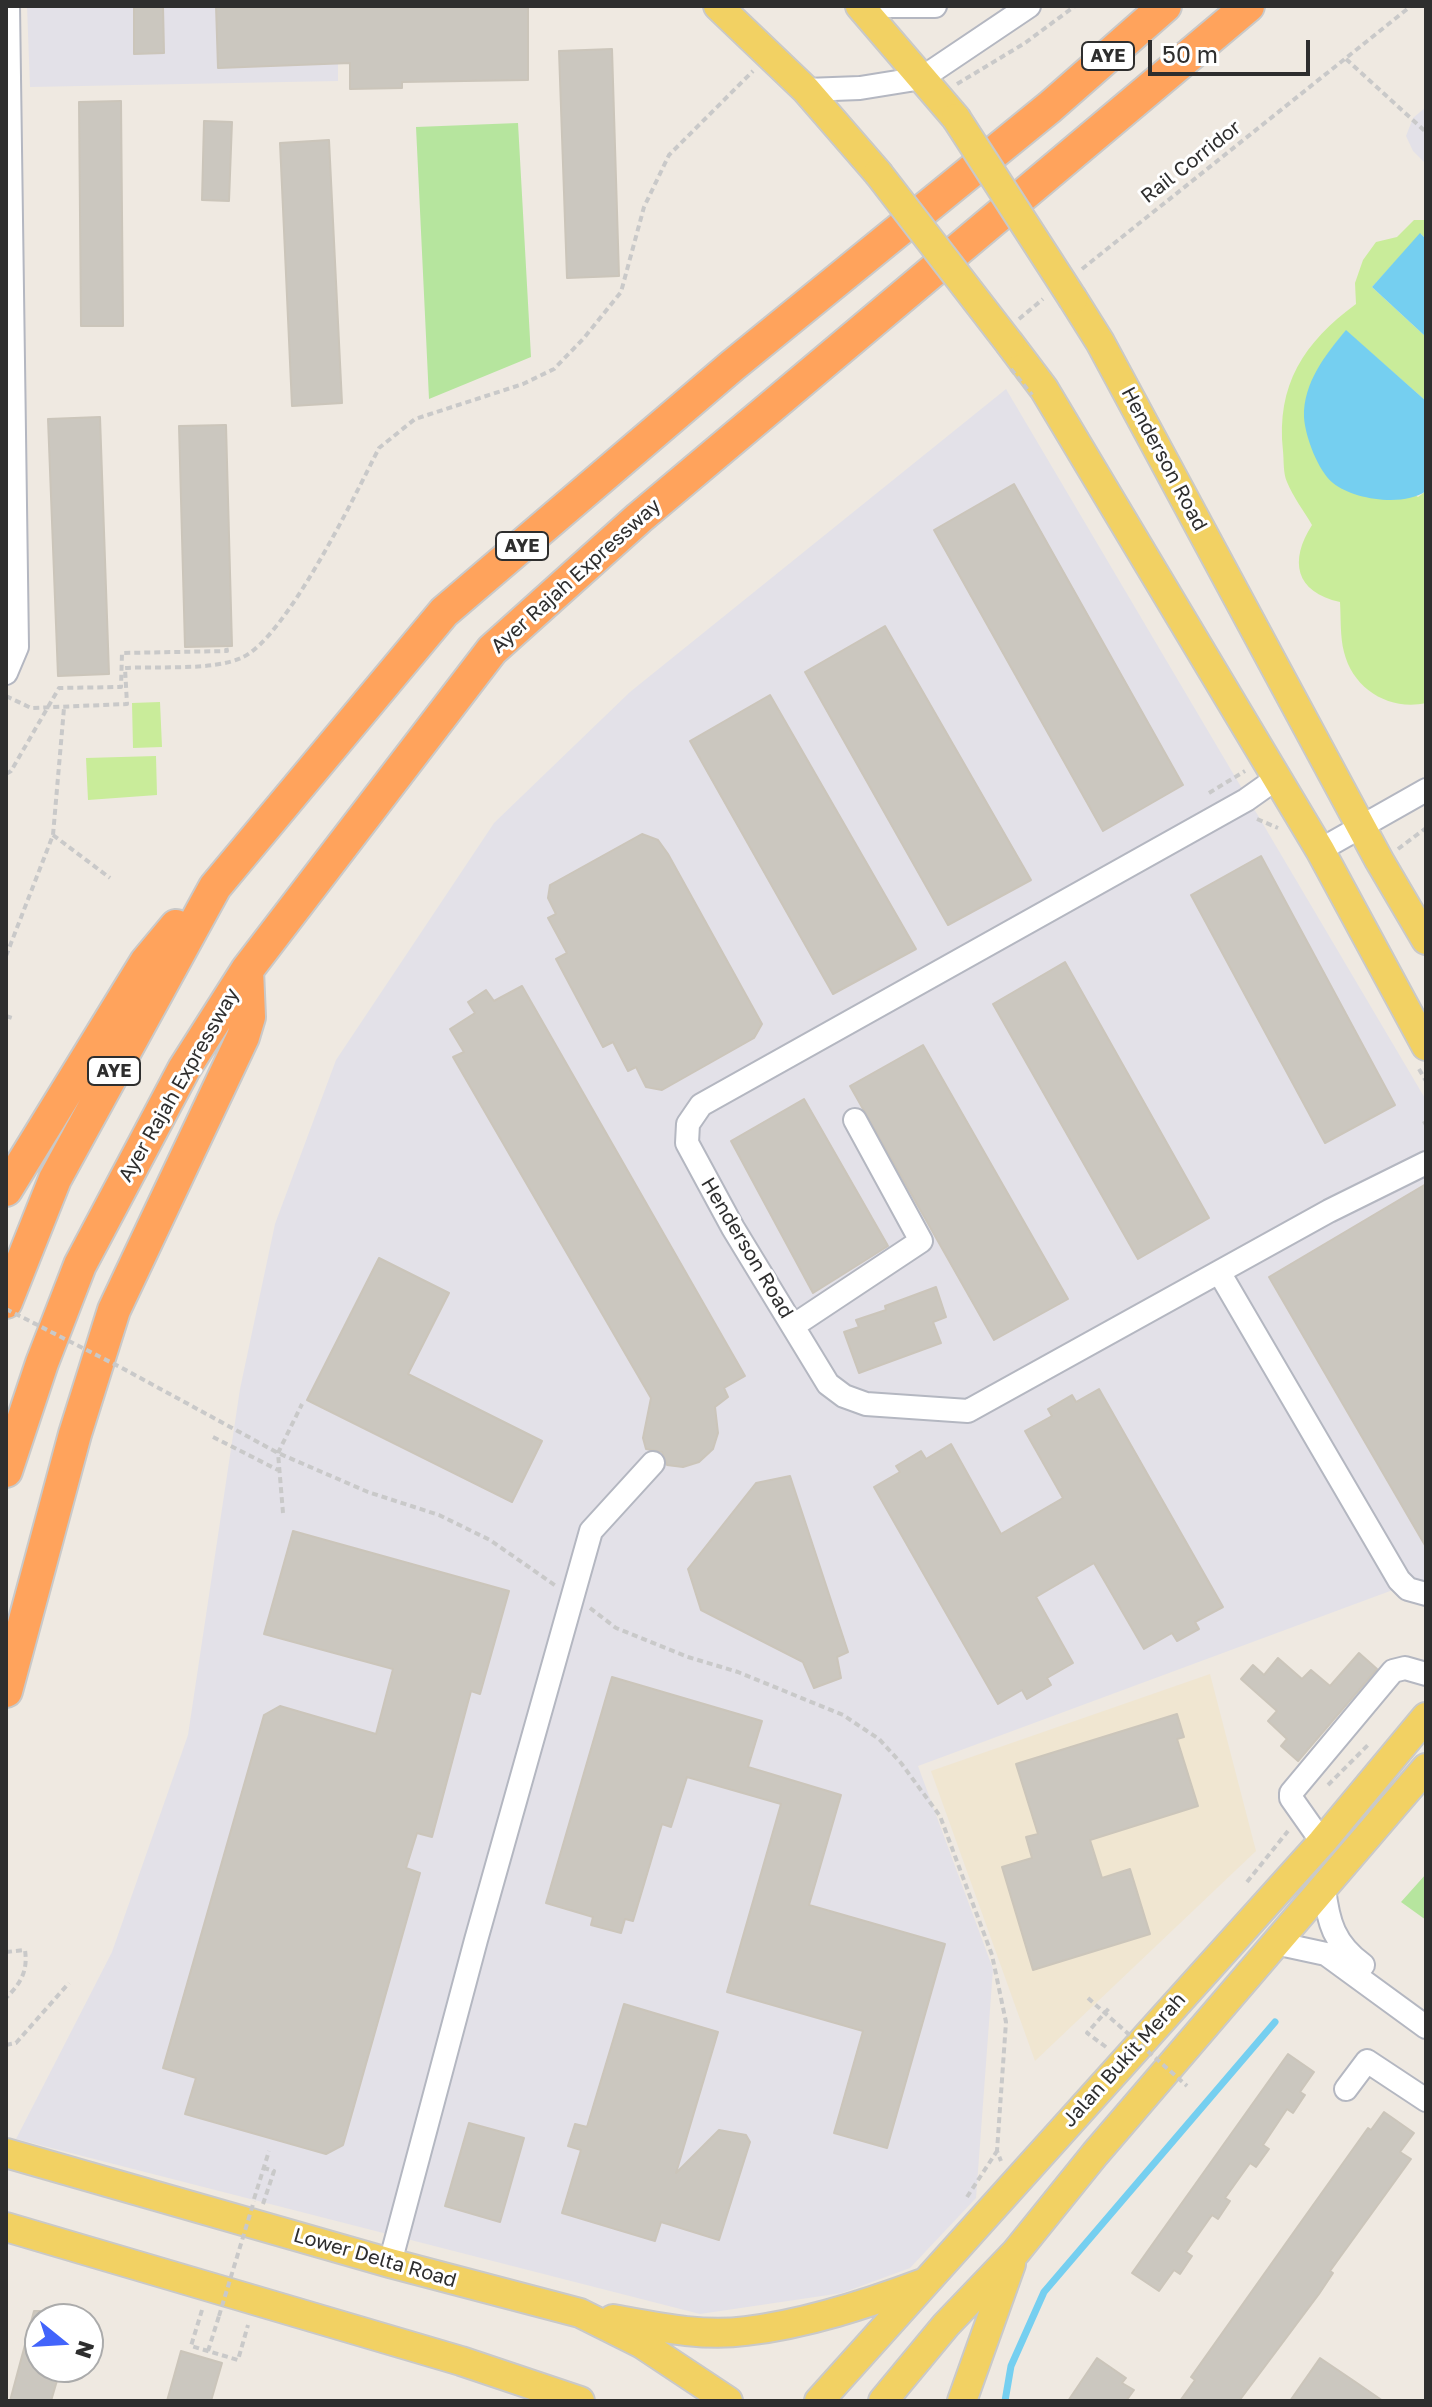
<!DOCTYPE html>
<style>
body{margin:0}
#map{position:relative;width:1432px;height:2407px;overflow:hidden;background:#efe9e1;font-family:"Golos Text",sans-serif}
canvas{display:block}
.frame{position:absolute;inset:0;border:8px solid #2e2e2e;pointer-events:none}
.north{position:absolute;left:24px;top:2303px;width:80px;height:80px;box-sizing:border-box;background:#fff;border:2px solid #ababab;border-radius:50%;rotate:108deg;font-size:22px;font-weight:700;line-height:32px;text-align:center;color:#2e2e2e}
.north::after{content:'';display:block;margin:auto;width:28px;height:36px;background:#4264fb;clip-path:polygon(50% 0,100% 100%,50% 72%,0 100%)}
.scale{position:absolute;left:1148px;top:40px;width:162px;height:36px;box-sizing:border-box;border:4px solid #2e2e2e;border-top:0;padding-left:10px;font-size:24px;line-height:28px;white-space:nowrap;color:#2e2e2e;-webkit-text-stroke:6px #fff;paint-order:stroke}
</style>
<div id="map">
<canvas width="1432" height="2407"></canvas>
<div class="frame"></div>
<div class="north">N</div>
<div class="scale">50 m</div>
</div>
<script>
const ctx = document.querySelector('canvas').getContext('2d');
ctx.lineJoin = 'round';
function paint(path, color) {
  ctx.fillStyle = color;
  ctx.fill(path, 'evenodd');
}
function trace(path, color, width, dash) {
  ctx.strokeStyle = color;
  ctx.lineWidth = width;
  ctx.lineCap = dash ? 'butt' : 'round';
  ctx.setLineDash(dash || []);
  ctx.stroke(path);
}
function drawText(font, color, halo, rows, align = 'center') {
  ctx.font = font + ' "Golos Text",sans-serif';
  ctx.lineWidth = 6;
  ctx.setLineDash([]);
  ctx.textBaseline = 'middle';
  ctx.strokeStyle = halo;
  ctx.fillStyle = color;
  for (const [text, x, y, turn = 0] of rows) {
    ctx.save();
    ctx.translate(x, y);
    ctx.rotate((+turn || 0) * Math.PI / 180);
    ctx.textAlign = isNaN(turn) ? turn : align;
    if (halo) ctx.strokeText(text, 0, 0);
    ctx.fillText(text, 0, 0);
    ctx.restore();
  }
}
paint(new Path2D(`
 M27,6H338V81L30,87Z
 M1426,107V164L1413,151L1406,136L1413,118Z
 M1006,389L1426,1100V1598L1409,1584L918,1766L993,1969L976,2198L910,2268L842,2293L700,2314L16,2139L112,1952L188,1735L240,1389L275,1224L336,1060L494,823L630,692Z`), '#e3e1e8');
paint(new Path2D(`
 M1210,1674L1256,1851L1035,2061L931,1771Z`), '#f0e6d1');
paint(new Path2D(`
 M518,123L531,357L429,399L416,127Z
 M1426,1874V1920L1401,1902Z`), '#b6e59e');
paint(new Path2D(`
 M1414,220H1426V239L1421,234L1372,287L1426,337V401L1346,331C1322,358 1312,381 1304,417L1418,497L1426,491V703C1389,711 1353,689 1344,652C1340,637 1341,618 1340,602C1295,592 1289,561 1312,525C1304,511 1293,497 1287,482C1283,473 1284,461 1283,451C1276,385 1304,342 1356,304L1355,283L1363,260L1376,242L1397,237Z
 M160,702L162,747L133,748L132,703Z
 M156,756L157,795L88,800L86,758Z`), '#c9ec9a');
paint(new Path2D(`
 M1420,233L1426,239V337L1372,287Z
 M1346,330L1426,401V491C1404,507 1354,500 1333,483C1318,471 1305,436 1304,417C1303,383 1326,354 1346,330Z`), '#75cff0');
trace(new Path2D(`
 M1005,2401L1011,2366L1044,2292L1275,2022`), '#75cff0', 7);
const building = new Path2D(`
 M134,6H163L164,53L134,54Z
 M216,6H528V80L402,82V88L350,89V63L218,68Z
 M612,49L619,276L567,278L559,51Z
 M121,101L123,326H81L79,102Z
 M204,121L232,122L229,201L202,200Z
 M329,140L342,403L292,406L280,143Z
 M100,417L109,674L58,676L48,419Z
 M226,425L232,646L185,647L179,426Z
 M1014,484L1183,785L1103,831L934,530Z
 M885,626L1031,880L948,925L805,672Z
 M770,695L916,949L833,994L690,741Z
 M642,834L658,840L668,854L762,1024L754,1038L662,1090L646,1087L636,1067L628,1071L613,1042L603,1047L556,959L567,953L548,918L556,914L548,898L550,885Z
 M1261,856L1395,1105L1325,1143L1191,895Z
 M1065,962L1209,1218L1138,1259L993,1004Z
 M522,986L745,1376L724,1388L728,1397L715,1407L718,1433L713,1449L699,1462L683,1467L667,1465L662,1452L646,1449L643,1438L651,1398L453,1057L464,1052L450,1029L475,1013L468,1002L486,990L494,1001Z
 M923,1045L1068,1299L994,1340L850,1086Z
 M804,1099L888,1246L813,1293L731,1141Z
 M1426,1184V1547L1269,1277Z
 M379,1258L449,1293L408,1374L542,1441L512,1502L307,1400Z
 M936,1287L946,1317L933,1322L941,1343L859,1373L844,1332L859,1327L856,1320L886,1310L885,1306Z
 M1099,1389L1223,1607L1195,1622L1199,1629L1177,1641L1172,1633L1144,1649L1094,1563L1036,1597L1073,1663L1047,1678L1051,1685L1027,1699L1022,1690L998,1704L874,1487L900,1472L896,1466L921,1451L926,1459L951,1444L1001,1534L1063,1498L1025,1431L1052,1416L1048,1409L1072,1395L1076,1402Z
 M790,1476L848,1652L837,1657L841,1678L814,1688L803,1662L701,1610L688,1569L756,1483Z
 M293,1531L509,1591L480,1694L471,1691L432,1837L417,1833L406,1868L420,1873L343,2145L326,2154L185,2114L196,2078L163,2068L264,1715L280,1706L376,1734L393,1669L264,1634Z
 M1359,1653L1377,1669L1298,1761L1281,1746L1287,1739L1268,1721L1277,1711L1241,1679L1253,1665L1264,1675L1278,1658L1302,1679L1311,1670L1330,1686Z
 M612,1677L762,1721L748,1767L841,1795L809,1905L945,1944L887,2148L834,2133L863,2031L727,1992L781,1804L687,1777L671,1827L662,1824L633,1921L625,1919L621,1933L591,1925L593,1917L546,1903Z
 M1177,1714L1184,1737L1177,1739L1198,1806L1090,1840L1102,1878L1130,1869L1150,1934L1033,1970L1002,1867L1032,1858L1026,1837L1038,1834L1016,1764Z
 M624,2004L718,2032L676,2173L719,2130L746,2135L750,2142L719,2240L661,2222L655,2241L562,2213L581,2150L568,2146L575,2124L587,2127Z
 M1288,2054L1314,2072L1300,2092L1305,2095L1293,2113L1287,2109L1263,2145L1269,2149L1256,2167L1250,2163L1225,2198L1230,2201L1218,2219L1212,2215L1186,2252L1192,2256L1180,2274L1174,2270L1159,2291L1132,2273Z
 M1384,2112L1414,2133L1400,2152L1411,2159L1330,2271L1333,2273L1319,2294L1239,2401H1180L1195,2380L1191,2377L1296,2229L1368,2128L1371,2130Z
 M469,2123L524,2138L500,2222L445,2206Z
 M34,2311H40V2367H61L51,2401H10Z
 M181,2351L222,2363L211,2401H167Z
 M1097,2358L1126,2378L1122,2383L1134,2390L1126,2401H1068Z
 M1320,2358L1357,2383L1383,2401H1290Z`);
paint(building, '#cbc7bf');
trace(building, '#cbc5ba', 2);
const minor = new Path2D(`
 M889,6H935
 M806,90L860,88L922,78L1029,6
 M6,673L17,647L8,6
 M1277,778L1246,800L701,1105L688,1124L687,1143L733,1228L828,1384L844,1396L866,1404L968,1411L1329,1211L1426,1163
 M1320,850L1426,790
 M1219,1272L1399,1580L1408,1589L1426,1594
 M793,1326L921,1241L855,1120
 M1322,1842L1291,1798V1793L1393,1671L1405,1668L1426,1674
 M1324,1888C1328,1922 1334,1944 1363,1965
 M1275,1943L1326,1954L1426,2027
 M1346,2089L1367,2061L1426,2100
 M390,2263L476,1940L591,1531L653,1463`);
const major = new Path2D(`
 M718,6L806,90L878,173
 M860,6L956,118
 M1073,299L1100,342L1379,860L1426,940
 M1010,344L1044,389L1320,850L1426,1046
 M6,2153L390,2263L580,2313L642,2344L728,2401
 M6,2227L461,2361L580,2401
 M613,2319C657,2327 702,2337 746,2331C806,2324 867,2304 923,2283
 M819,2401L1322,1842L1426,1717
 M883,2401L946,2325L1016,2252L1095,2154L1426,1768
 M962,2401L1011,2264`);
const highway = new Path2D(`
 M6,1190L146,962L176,926
 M6,1302L55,1179L215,887L444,612L732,366L1050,107L1165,6
 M6,1471L42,1363L80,1265L184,1069L247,970L492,650L639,518L1248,6
 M6,1691L75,1434L114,1310L243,1037L249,1017L247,970`);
trace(minor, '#b4b7c1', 26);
trace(major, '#c9c9c9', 32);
trace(highway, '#c9c9c9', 36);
trace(new Path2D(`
 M1346,59L1426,132
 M957,84L1025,43L1075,6
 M1082,269L1411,6
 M1019,319L1043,299
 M6,696L31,708L127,704L125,668C157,666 212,671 241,658C286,639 355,495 379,448L415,419L523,384L554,369L584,338L621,292L644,207L669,155L753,71
 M6,774L11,771L59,688L121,687L122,653L227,651L226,646
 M1209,793L1245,771
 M1257,819L1278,828
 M53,835L110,878
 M1398,849L1426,828
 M6,956L53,835L64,708
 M6,1016L15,1019
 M1419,1069L1426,1081
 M1424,1121L1426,1125
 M122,1368L278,1453L368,1492L439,1515L490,1540L556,1586
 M213,1437L278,1470
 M283,1513L278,1453L302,1404
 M590,1608L616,1628L688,1657L738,1672L843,1715L879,1739L901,1763L940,1816L992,1955L1006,2022L997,2151L1001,2161
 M1328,1785L1370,1743
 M1247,1882L1288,1831
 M6,1952L25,1950C28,1971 21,1983 6,1998
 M6,2045L16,2043L69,1983
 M1106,2047L1087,2033L1110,2007
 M967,2197L997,2151
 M254,2199L269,2151
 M263,2204L274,2171L264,2168
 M202,2310L191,2346L238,2360L248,2325
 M208,2351L219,2316`), '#c9c9c9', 4, [6, 4]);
trace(minor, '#fff', 22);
trace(major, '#f2d163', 28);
trace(highway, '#ffa35c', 32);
const majorBridge = new Path2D(`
 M956,118L1073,299
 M878,173L1010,344`);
trace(majorBridge, '#c9c9c9', 32, []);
trace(new Path2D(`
 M1011,369L1032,395
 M6,1309L120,1367
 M1088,1998L1187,2086
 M219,2316L254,2201`), '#c9c9c9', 4, [6, 4]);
trace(majorBridge, '#f2d163', 28);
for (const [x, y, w] of [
 [1108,56,52],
 [522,546,52],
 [114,1071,52]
]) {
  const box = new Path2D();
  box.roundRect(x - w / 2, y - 14, w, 28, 6);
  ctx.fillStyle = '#fff';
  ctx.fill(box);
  trace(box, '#2e2e2e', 2);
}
drawText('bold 18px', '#2e2e2e', null, [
 ["AYE",1108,56],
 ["AYE",522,546],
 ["AYE",114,1071]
]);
drawText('20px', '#2e2e2e', '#fff', [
 ["Rail Corridor",1191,162,-38],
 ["Henderson Road",1164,459,62],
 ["Ayer Rajah Expressway",576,576,-42],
 ["Ayer Rajah Expressway",179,1085,-60],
 ["Henderson Road",747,1248,59],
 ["Jalan Bukit Merah",1124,2060,-48],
 ["Lower Delta Road",375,2258,16]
]);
</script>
